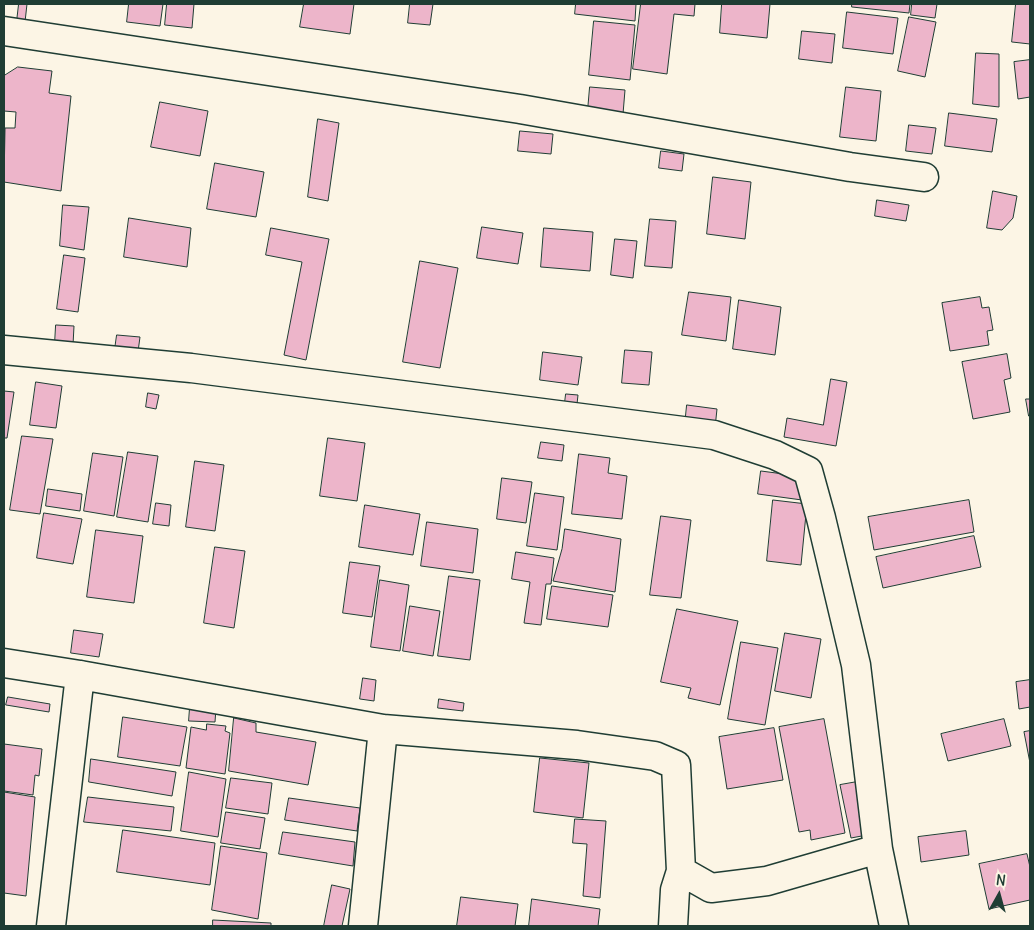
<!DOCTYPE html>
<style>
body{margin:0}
#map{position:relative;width:1034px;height:930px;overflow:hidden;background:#fcf5e5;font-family:Delius,sans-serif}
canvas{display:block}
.frame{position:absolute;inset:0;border:5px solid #1f3d34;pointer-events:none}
.north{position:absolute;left:974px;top:870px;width:50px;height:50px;-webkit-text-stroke:4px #fcf5e5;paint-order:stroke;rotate:7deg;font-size:14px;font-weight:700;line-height:20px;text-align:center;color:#1f3d34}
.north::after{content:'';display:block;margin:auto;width:18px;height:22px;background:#1f3d34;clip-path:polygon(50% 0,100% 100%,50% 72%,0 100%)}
</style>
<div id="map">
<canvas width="1034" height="930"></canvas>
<div class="frame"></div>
<div class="north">N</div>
</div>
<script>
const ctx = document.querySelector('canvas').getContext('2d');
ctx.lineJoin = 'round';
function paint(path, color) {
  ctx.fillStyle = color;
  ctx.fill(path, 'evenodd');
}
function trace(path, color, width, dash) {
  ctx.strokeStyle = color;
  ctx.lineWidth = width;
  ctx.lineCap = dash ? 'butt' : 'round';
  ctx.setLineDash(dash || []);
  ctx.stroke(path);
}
const building = new Path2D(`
 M19,4H27L25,22L17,21Z
 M129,4H163L160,26L127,22Z
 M167,4H194L192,28L165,25Z
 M304,4H354L350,34L300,27Z
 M410,4H433L430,25L408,23Z
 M576,4H636L635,21L575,14Z
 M641,4H695L694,16L674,14L667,74L633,69Z
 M722,4H770L767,38L720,33Z
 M852,4H910L909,13L852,7Z
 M912,4H937L935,18L911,15Z
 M1016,4H1030V44L1012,42Z
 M847,12L898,18L893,54L843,48Z
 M909,17L936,22L925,77L898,71Z
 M594,21L635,25L630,80L589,75Z
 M802,31L835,34L832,63L799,59Z
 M976,53L999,54V107L973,104Z
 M1030,60V97L1018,99L1014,62Z
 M18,67L52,71L49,93L71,96L61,191L4,182L5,128H15L16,112L4,111V76Z
 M590,87L625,90L623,114L588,110Z
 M846,87L881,91L876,141L840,137Z
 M160,102L208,111L200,156L151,147Z
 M949,113L997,119L992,152L945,146Z
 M318,119L339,123L328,201L308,197Z
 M909,125L936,128L932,154L906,151Z
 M520,131L553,134L551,154L518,151Z
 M661,151L684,154L682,171L659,168Z
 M215,163L264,172L256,217L207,209Z
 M713,177L751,182L745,239L707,234Z
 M993,191L1017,196L1013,218L1002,230L987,228Z
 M877,200L909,205L906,221L875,216Z
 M63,205L89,207L84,250L60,246Z
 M129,218L191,228L187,267L124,257Z
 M650,219L676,221L672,268L645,266Z
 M482,227L523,233L518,264L477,258Z
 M271,228L329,239L306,360L284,355L302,262L266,255Z
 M544,228L593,232L590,271L541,267Z
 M615,239L637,241L633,278L611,275Z
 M64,255L85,258L78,312L57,309Z
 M420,261L458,268L440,368L403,362Z
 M689,292L731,297L726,341L682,335Z
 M980,297L982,308L989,307L993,330L987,331L989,345L950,351L942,303Z
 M739,300L781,307L775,355L733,349Z
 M56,325L74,326L73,345L55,343Z
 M117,335L140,337L137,359L114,356Z
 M625,350L652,352L649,385L622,383Z
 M543,352L582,357L578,385L540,380Z
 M1007,354L1011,378L1004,380L1010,412L973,419L962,362Z
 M831,379L847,382L836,446L784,437L787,418L823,425Z
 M36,382L62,386L56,428L30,425Z
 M4,391L14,392L7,438H4Z
 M148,393L159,395L156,409L146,407Z
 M566,394L578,395L576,413L564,411Z
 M1026,399H1030V416H1029Z
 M687,405L717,409L715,428L685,425Z
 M22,436L53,439L40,514L10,510Z
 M328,438L365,443L357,501L320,496Z
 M541,442L564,445L562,461L538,458Z
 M128,452L158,456L148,522L117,517Z
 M93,453L123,457L114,516L84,511Z
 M579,454L610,458L608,473L627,476L622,519L572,514Z
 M195,461L224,465L215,531L186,527Z
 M761,471L806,477L802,500L758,494Z
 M502,478L532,482L526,523L497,519Z
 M48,489L82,494L80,511L46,506Z
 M535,493L564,497L557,550L527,546Z
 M773,500L807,504L801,565L767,561Z
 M969,500L974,532L874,550L868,517Z
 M156,503L171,505L169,526L153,524Z
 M365,505L420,514L413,555L359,547Z
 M44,513L82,519L73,564L37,558Z
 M661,516L691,520L681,598L650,595Z
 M427,522L478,529L473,573L421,566Z
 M565,529L621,539L615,592L553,581L562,549Z
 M96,530L143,536L134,603L87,597Z
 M974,536L981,567L883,588L876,557Z
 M215,547L245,551L234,628L204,623Z
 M516,552L554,558L551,584H546L541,625L524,623L530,582L512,579Z
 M350,562L380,566L372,617L343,613Z
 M449,576L480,580L470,660L438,656Z
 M380,580L409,585L400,651L371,647Z
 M552,586L613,595L608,627L547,619Z
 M410,606L440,611L433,656L403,651Z
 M677,609L738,621L720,705L688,698L691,688L661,682Z
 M74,630L103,634L99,657L71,653Z
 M785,633L821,639L811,698L775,691Z
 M741,642L778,648L765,725L728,719Z
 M363,678L376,680L374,701L360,699Z
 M1030,680V707L1019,709L1016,682Z
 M8,697L50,704L49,712L6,705Z
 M439,699L464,703L463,711L438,708Z
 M190,707L216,708L215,722L189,721Z
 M123,717L187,727L180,766L118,757Z
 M234,718L256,723V732L316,742L308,785L229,771Z
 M824,719L845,833L811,840L810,830L799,832L779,727Z
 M1004,719L1011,746L948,761L941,734Z
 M207,724L226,726L225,731L230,733L225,774L186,768L191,727L206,730Z
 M774,728L783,780L727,789L719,737Z
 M1030,731V763L1024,732Z
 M4,744L42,749L39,776L35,775L33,795L4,791Z
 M540,758L589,763L583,818L534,812Z
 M91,759L176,772L172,796L89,782Z
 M189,772L226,779L218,837L181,831Z
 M231,778L272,783L268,814L226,808Z
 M857,782L867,835L851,838L840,785Z
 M4,792L35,797L26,896L4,893Z
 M88,797L174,807L171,831L84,822Z
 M289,798L360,808L357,831L285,820Z
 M226,812L265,818L260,849L221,843Z
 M575,819L606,821L600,898L583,896L587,844L573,843Z
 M123,830L215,843L210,885L117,872Z
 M966,831L969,855L921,862L918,837Z
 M283,832L355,842L353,866L279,854Z
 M221,846L267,853L258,919L212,910Z
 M1027,854L1030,867V900L989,909L979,864Z
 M332,885L350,889L342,926H324Z
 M461,897L518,904L515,926H457Z
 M532,899L600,909L598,926H529Z
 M213,920L271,923V926H213Z`);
paint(building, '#edb5ca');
trace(building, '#1f3d34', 1);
const minor = new Path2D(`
 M4,31L520,109L850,167L924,177
 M4,350L191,368L714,435L775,455L808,471L821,518L856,665L878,849L894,926
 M4,663L80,675L383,729L577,745L655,756L676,765L681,871L675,890L673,926
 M681,871L711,888L767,881L878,849
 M51,926L80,675
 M363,926L383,729`);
trace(minor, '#1f3d34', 31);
trace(minor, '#fcf5e5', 28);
</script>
